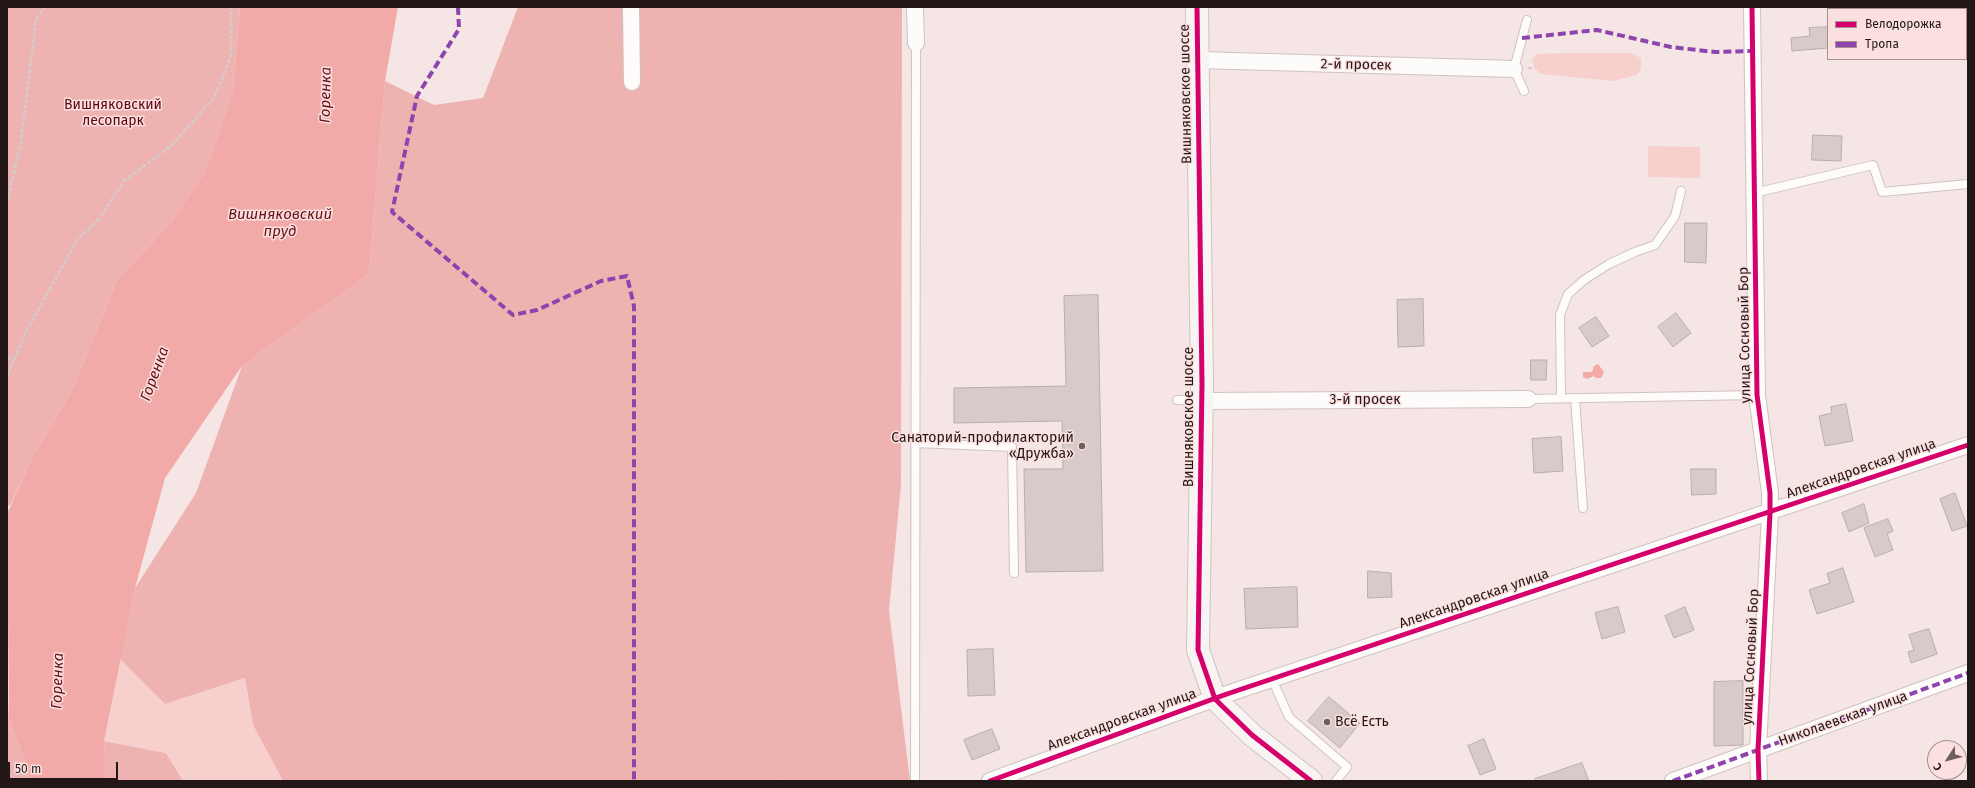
<!DOCTYPE html>
<meta charset="utf-8">
<style>
body{margin:0}
#map{position:relative;width:1975px;height:788px;overflow:hidden;background:#f5e6e5;font-family:"Fira Sans",sans-serif}
canvas{display:block}
.frame{position:absolute;inset:0;border:8px solid #221716;pointer-events:none}
.legend{position:absolute;left:1827px;top:8px;width:140px;height:52px;box-sizing:border-box;background:#fbe0df;border:1px solid #a4908f;margin:0;padding:5px 7px;list-style:none;font-size:12px;color:#221716}
.legend li{display:flex;align-items:center;gap:8px;height:20px}
.legend b{width:20px;border:1px solid #a4908f}
.north{position:absolute;left:1927px;top:740px;width:40px;height:40px;box-sizing:border-box;background:#fbe0df;border:1px solid #a4908f;border-radius:50%;rotate:234deg;font-size:11px;font-weight:700;line-height:16px;text-align:center;color:#221716}
.north::after{content:'';display:block;margin:auto;width:14px;height:18px;background:#6c5f5e;clip-path:polygon(50% 0,100% 100%,50% 72%,0 100%)}
.scale{position:absolute;left:8px;top:762px;width:110px;height:18px;box-sizing:border-box;border:2px solid #221716;border-top:0;padding-left:5px;font-size:12px;line-height:14px;white-space:nowrap;color:#221716;-webkit-text-stroke:3px #fbe0df;paint-order:stroke}
</style>
<div id="map">
<canvas width="1975" height="788"></canvas>
<div class="frame"></div>
<ul class="legend">
<li><b style="height:5px;background:#d6006c"></b>Велодорожка</li>
<li><b style="height:5px;background:#8e44ad"></b>Тропа</li>
</ul>
<div class="north">С</div>
<div class="scale">50 m</div>
</div>
<script>
const ctx = document.querySelector('canvas').getContext('2d');
ctx.lineJoin = 'round';
function paint(path, color) {
  ctx.fillStyle = color;
  ctx.fill(path, 'evenodd');
}
function trace(path, color, width, dash) {
  ctx.strokeStyle = color;
  ctx.lineWidth = width;
  ctx.lineCap = dash ? 'butt' : 'round';
  ctx.setLineDash(dash || []);
  ctx.stroke(path);
}
function drawText(font, color, halo, rows, align = 'center') {
  ctx.font = font + ' "Fira Sans",sans-serif';
  ctx.lineWidth = 3;
  ctx.setLineDash([]);
  ctx.textBaseline = 'middle';
  ctx.strokeStyle = halo;
  ctx.fillStyle = color;
  for (const [text, x, y, turn = 0] of rows) {
    ctx.save();
    ctx.translate(x, y);
    ctx.rotate((+turn || 0) * Math.PI / 180);
    ctx.textAlign = isNaN(turn) ? turn : align;
    if (halo) ctx.strokeText(text, 0, 0);
    ctx.fillText(text, 0, 0);
    ctx.restore();
  }
}
paint(new Path2D(`
 M1565,53H1631L1641,58V69L1637,75L1613,81L1541,74L1534,68L1532,60L1536,54Z
 M1648,146L1700,147V178L1648,177Z
 M120,659L165,704L245,678L253,725L283,781H183L166,753L104,741Z`), '#f7d0ce');
paint(new Path2D(`
 M7,7H240L233,91L205,171L171,222L117,280L73,388L30,462L10,506L7,504Z
 M518,7H902L901,485L889,610L910,781H283L253,725L245,678L165,704L120,659L135,588L196,493L242,366L369,274L385,81L434,105L483,98Z
 M7,679L9,721L28,769L29,781H7Z
 M104,741L166,753L183,781H106Z`), '#eeb3b1');
paint(new Path2D(`
 M240,7H398L385,81L369,274L242,366L165,478L135,588L104,741L106,781H29L28,769L9,721L7,514L30,462L73,388L117,280L171,222L205,171L233,91Z
 M1598,364L1604,372L1601,378H1596L1594,376L1587,379L1583,377V372H1592L1594,366Z`), '#f2aaa8');
const building = new Path2D(`
 M1828,27V48L1792,51L1791,38L1810,36L1809,28Z
 M1813,135L1842,136L1841,161L1812,160Z
 M1685,223H1707L1706,263L1685,262Z
 M1098,295L1103,571L1026,572L1024,469H1063L1062,421L954,423V388L1066,386L1064,296Z
 M1423,299L1424,346L1398,347L1397,300Z
 M1676,313L1691,333L1673,347L1658,327Z
 M1596,317L1609,336L1592,347L1579,328Z
 M1531,360H1547L1546,380H1531Z
 M1846,404L1853,441L1825,446L1819,416L1832,413L1831,407Z
 M1561,437L1563,471L1534,473L1532,439Z
 M1691,469H1716V494L1692,495Z
 M1955,493L1967,526L1952,531L1940,499Z
 M1864,504L1869,523L1849,532L1842,513Z
 M1888,519L1893,531L1887,534L1893,550L1875,557L1864,528Z
 M1843,568L1854,602L1817,614L1809,590L1830,583L1827,574Z
 M1368,571L1391,573L1392,597L1368,598Z
 M1297,587L1298,627L1246,629L1244,589Z
 M1618,607L1625,632L1602,639L1595,613Z
 M1685,607L1694,630L1674,638L1665,616Z
 M1929,629L1937,654L1911,663L1908,652L1914,650L1909,635Z
 M993,649L995,695L968,696L967,650Z
 M1743,681V745L1714,746V682Z
 M1329,697L1360,723L1340,748L1308,721Z
 M992,729L1000,749L972,760L964,740Z
 M1484,739L1496,769L1480,775L1468,746Z
 M1582,763L1589,781H1535V779Z`);
paint(building, '#d7cac9');
trace(building, '#b9adac', 1);
const lane = new Path2D(`
 M1524,91L1514,69L1527,20
 M1754,193L1873,165L1882,192L1968,184
 M1561,398L1560,315L1568,294L1584,280L1609,264L1635,252L1655,245L1675,216L1681,191
 M1575,398L1583,508
 M1528,399L1757,395
 M1177,400L1201,401
 M915,443L1012,447L1014,573
 M1272,679L1289,717L1347,767L1336,781
 M915,781L916,43`);
const street = new Path2D(`
 M631,7L632,82
 M915,7L916,43
 M1752,7L1757,395L1770,493V513L1758,750L1759,781
 M1198,60L1514,69
 M1202,401L1528,399
 M990,781L1224,695L1968,445
 M1673,781L1968,673`);
const secondary = new Path2D(`
 M1197,7L1202,384L1198,650L1215,699L1252,735L1311,781`);
trace(lane, '#cfc2c1', 10);
trace(street, '#cfc2c1', 18);
trace(secondary, '#cfc2c1', 24);
trace(new Path2D(`
 M1528,68H1534
 M7,203L21,141L36,20L44,7
 M7,357L13,361
 M7,376L26,332L77,240L99,219L124,181L172,145L214,98L231,56V7
 M782,779L783,781`), '#d2cdcd', 2.5, [4, 2]);
trace(lane, '#fefbfb', 8);
trace(street, '#fefbfb', 16);
trace(secondary, '#f9f4f4', 22);
trace(new Path2D(`
 M458,7L459,29L417,96L392,212L513,315L537,310L601,281L627,276L634,306V781
 M1522,38L1597,30L1671,47L1715,52L1752,51
 M1673,781L1968,673`), '#8e44ad', 4, [8, 4]);
trace(new Path2D(`
 M1197,7L1202,384L1198,650L1215,699L1252,735L1311,781
 M1752,7L1757,395L1770,493V513L1758,750L1759,781
 M990,781L1224,695L1968,445`), '#d6006c', 5);
for (const [x, y, r, color] of [
 [1082,446,4,"#6c5f5e"],
 [1327,722,4,"#6c5f5e"]
]) {
  const dot = new Path2D();
  dot.arc(x, y, r, 0, 2 * Math.PI);
  ctx.fillStyle = color;
  ctx.fill(dot);
  trace(dot, '#fbe0df', 1.5);
}
drawText('14px', '#221716', '#fbe0df', [
 ["2-й просек",1356,65,1],
 ["Вишняковское шоссе",1186,94,-91],
 ["улица Сосновый Бор",1745,335,-91],
 ["3-й просек",1365,400],
 ["Вишняковское шоссе",1189,417,-90],
 ["Александровская улица",1861,469,-19],
 ["Александровская улица",1474,599,-19],
 ["улица Сосновый Бор",1751,657,-87],
 ["Николаевская улица",1843,719,-20],
 ["Александровская улица",1122,720,-20]
]);
drawText('14px', '#5c0410', '#fbe0df', [
 ["Вишняковский",113,105],
 ["лесопарк",113,121]
]);
drawText('14px', '#221716', '#fbe0df', [
 ["Санаторий-профилакторий",1074,438],
 ["«Дружба»",1074,454],
 ["Всё Есть",1335,722,"left"]
], 'right');
drawText('italic 15px', '#661119', '#fbe0df', [
 ["Горенка",326,95,-89],
 ["Вишняковский",280,215],
 ["пруд",280,232],
 ["Горенка",155,374,-70],
 ["Горенка",58,681,-88]
]);
</script>
